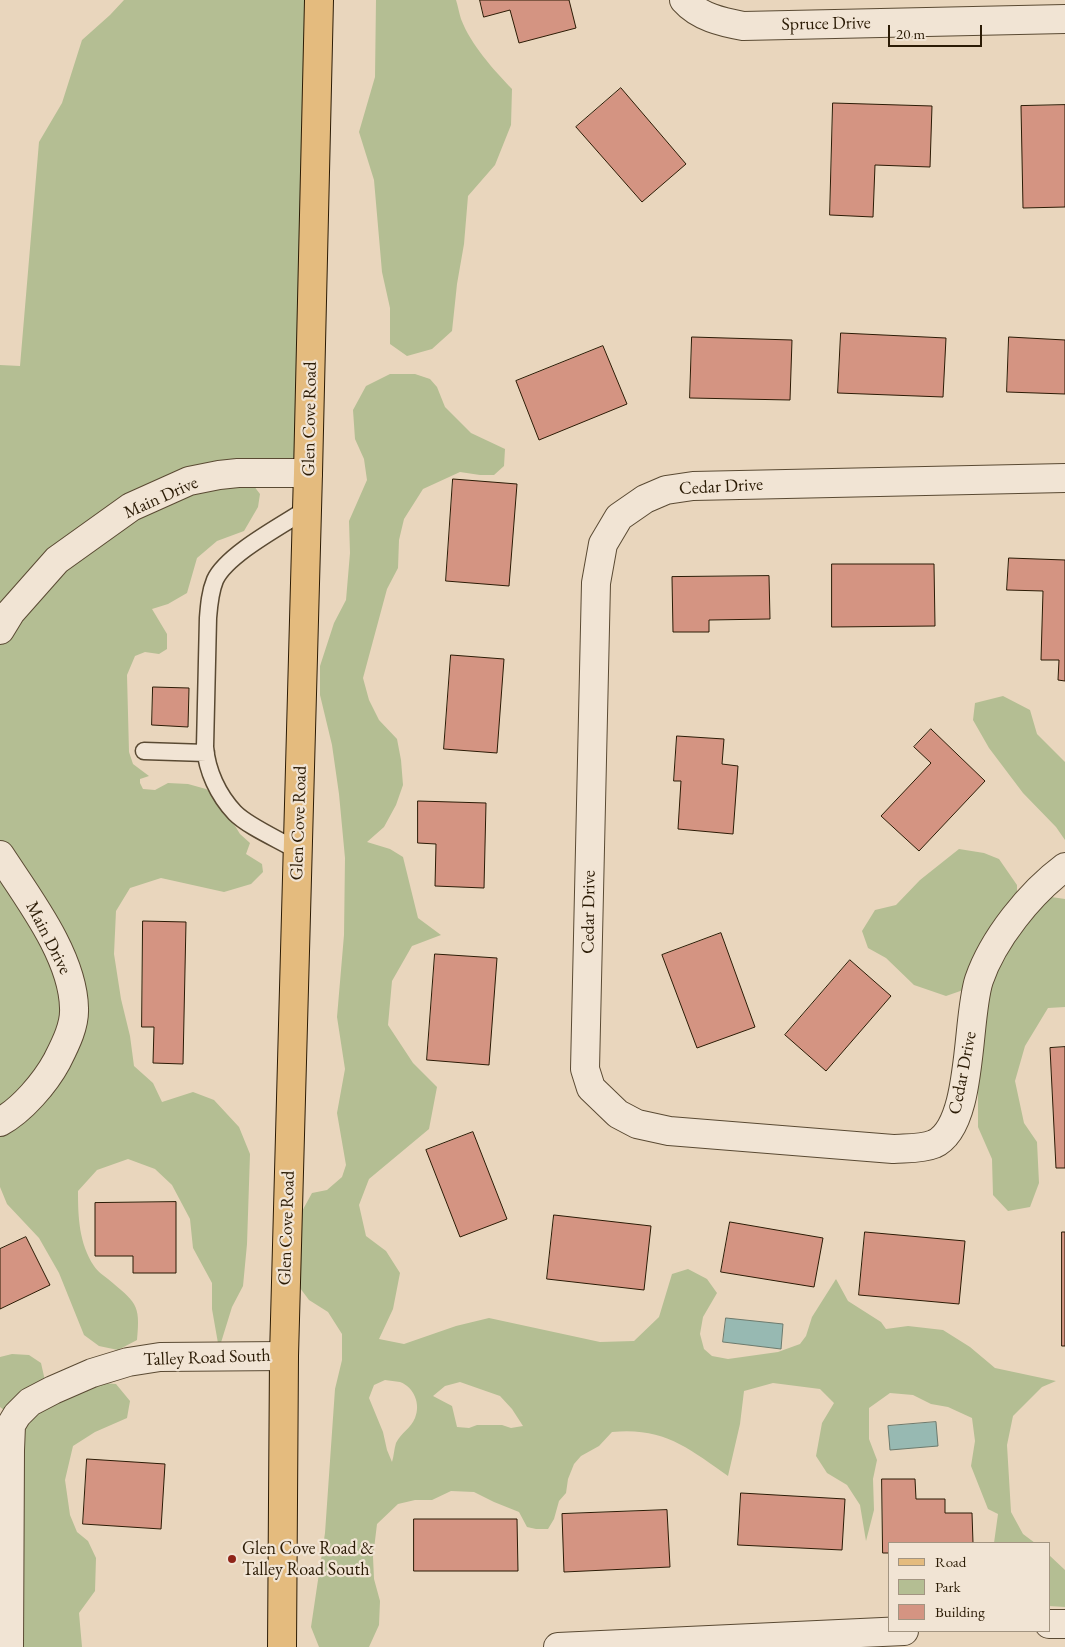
<!DOCTYPE html>
<style>
body{margin:0}
#map{position:relative;width:1065px;height:1647px;overflow:hidden;background:#e9d6bd;font-family:"EB Garamond",serif}
canvas{display:block}
.legend{position:absolute;left:888px;top:1542px;width:162px;height:90px;box-sizing:border-box;background:#f1e4d4;border:1px solid #a29481;margin:0;padding:6px 9px;list-style:none;font-size:15px;color:#2b1b05}
.legend li{display:flex;align-items:center;gap:10px;height:25px}
.legend b{width:25px;border:1px solid #a29481}
.scale{position:absolute;left:888px;top:25px;width:94px;height:22px;box-sizing:border-box;border:2px solid #2b1b05;border-top:0;padding-left:6px;font-size:15px;line-height:18px;white-space:nowrap;color:#2b1b05;-webkit-text-stroke:4px #f1e4d4;paint-order:stroke}
</style>
<div id="map">
<canvas width="1065" height="1647"></canvas>
<ul class="legend">
<li><b style="height:6px;background:#e4bb7e"></b>Road</li>
<li><b style="height:14px;background:#b4be93"></b>Park</li>
<li><b style="height:14px;background:#d49482"></b>Building</li>
</ul>
<div class="scale">20 m</div>
</div>
<script>
const ctx = document.querySelector('canvas').getContext('2d');
ctx.lineJoin = 'round';
function paint(path, color) {
  ctx.fillStyle = color;
  ctx.fill(path, 'evenodd');
}
function trace(path, color, width, dash) {
  ctx.strokeStyle = color;
  ctx.lineWidth = width;
  ctx.lineCap = dash ? 'butt' : 'round';
  ctx.setLineDash(dash || []);
  ctx.stroke(path);
}
function drawText(font, color, halo, rows, align = 'center') {
  ctx.font = font + ' "EB Garamond",serif';
  ctx.lineWidth = 4.5;
  ctx.setLineDash([]);
  ctx.textBaseline = 'middle';
  ctx.strokeStyle = halo;
  ctx.fillStyle = color;
  for (const [text, x, y, turn = 0] of rows) {
    ctx.save();
    ctx.translate(x, y);
    ctx.rotate((+turn || 0) * Math.PI / 180);
    ctx.textAlign = isNaN(turn) ? turn : align;
    if (halo) ctx.strokeText(text, 0, 0);
    ctx.fillText(text, 0, 0);
    ctx.restore();
  }
}
paint(new Path2D(`
 M124,0H319L308,473L250,481L260,494L258,507L244,531L217,541L197,558L187,593L168,604L152,609L167,634V649L159,654L145,652L135,656L127,675L129,752L133,764L149,776L140,779V783L143,789L155,790L168,783L188,784L206,789L218,798L240,834L250,843L246,854L262,864L263,872L251,884L224,892L161,878L130,888L116,911L114,954L121,999L130,1036L134,1066L153,1083L162,1102L193,1092L214,1100L239,1127L250,1154L247,1244L243,1286L232,1307L219,1349L212,1309V1283L193,1248L190,1219L172,1185L155,1169L128,1159L97,1170L78,1191C78,1217 79,1243 94,1266C97,1271 103,1275 108,1279C135,1302 141,1303 137,1340L118,1350L99,1346L84,1335L59,1273L39,1238L7,1204L0,1187V365L20,366L39,142L62,103L82,40L110,15Z
 M376,0H456C458,6 459,13 461,19C471,45 493,69 512,89L511,125L495,165L468,196L464,244L457,284L452,331L432,349L407,356L390,344V308L382,272L374,180L359,132L375,77Z
 M390,374H415L430,379L437,387L445,407L471,433L505,449L504,466L494,475H480L460,472L423,489L404,519L399,540L398,568L387,589L363,678L369,700L379,720L397,739L401,760L403,785L396,805L384,827L367,842L390,849L403,857L418,918L441,935L412,946L392,981L388,1025L413,1063L437,1087L429,1129L369,1179L359,1205L366,1236L386,1251L400,1273L393,1309L379,1339L404,1344L456,1326L489,1318L600,1342L634,1341L659,1317L672,1274L688,1269L707,1279L717,1293L703,1317L700,1334L704,1349L712,1356L728,1359L778,1352L800,1344L806,1336L812,1317L836,1279L848,1301L881,1322L886,1329L908,1326L943,1330L970,1347L995,1368L1056,1381L1042,1387L1013,1416L1007,1445L1011,1512L1023,1534L1035,1543H994L998,1514L988,1509L971,1466L975,1441L972,1418L948,1407L931,1404L913,1395L890,1393L869,1408V1439L877,1460L873,1479L874,1510L866,1541L860,1505L847,1485L827,1473L816,1456L822,1423L834,1403L820,1389L773,1383L744,1391L740,1424L728,1476C688,1448 664,1427 612,1432L599,1446L581,1456L574,1464L568,1479L566,1493L559,1501L554,1519L548,1529H536L527,1527L519,1512L494,1502L474,1492L451,1491L432,1500H415L398,1504L377,1524L373,1557L374,1579L380,1601L379,1625L369,1647H319L311,1627L325,1533L335,1389L342,1360V1334L328,1312L309,1300L297,1284L301,1213L312,1193L327,1190L342,1177L346,1165L337,1113L345,1069L337,1017L344,935L345,858L339,794L332,745L320,695V666L334,623L346,600L350,553L349,521L367,480L364,459L355,439L353,410L366,386ZM385,1380C390,1381 395,1381 400,1382C414,1387 421,1404 415,1418C411,1428 401,1433 396,1443C394,1449 394,1456 392,1462L387,1450L383,1432L369,1398L374,1385ZM460,1382L500,1396L512,1409L523,1426L511,1428L502,1425H477L469,1428L457,1427L452,1406L433,1396L445,1386Z
 M1003,696L1030,710L1037,734L1065,762V840L1056,827L1023,793L989,748L973,720L975,703Z
 M959,849L984,853L999,859L1017,885V906L1051,897L1065,899V1007L1048,1008L1025,1046L1015,1081L1024,1123L1037,1142L1039,1183L1030,1207L1008,1211L993,1195L992,1159L978,1127V1082L969,988L946,996L914,985L886,958L868,948L862,931L875,910L896,905L920,880Z
 M12,1354L29,1355L41,1363L48,1394L90,1382L116,1384L130,1401L127,1418L95,1432L73,1446L65,1480L70,1515L77,1532L88,1541L96,1558L95,1591L79,1613L82,1647H0L4,1410L0,1407V1357Z
 M1049,1555L1065,1570V1607L1049,1606Z`), '#b4be93');
const water = new Path2D(`
 M726,1318L783,1324L781,1349L723,1342Z
 M936,1422L938,1446L890,1450L888,1426Z`);
paint(water, '#97b9b2');
trace(water, '#6c7a6d', 1);
const building = new Path2D(`
 M480,0H569L576,28L519,43L510,10L484,17Z
 M621,88L686,164L642,202L576,127Z
 M833,103L932,106L930,167L875,165L873,217L830,215Z
 M1065,105V207L1023,208L1021,106Z
 M841,333L946,338L943,397L838,393Z
 M692,337L792,340L790,400L690,398Z
 M1009,337L1065,340V394L1007,392Z
 M603,346L627,404L539,440L516,381Z
 M453,479L517,484L509,586L446,581Z
 M1009,558L1065,560V681L1058,680L1059,660H1041L1043,591L1007,590Z
 M832,564H934L935,626L832,627Z
 M769,576L770,619L709,620V632H673L672,577Z
 M451,655L504,659L497,753L444,749Z
 M153,687L189,688L188,727L152,725Z
 M931,729L985,781L919,851L881,816L931,763L914,747Z
 M677,736L724,739L722,764L738,766L733,834L678,829L681,781H674Z
 M418,801L486,803L484,888L435,886L436,844L418,843Z
 M143,921L186,922L183,1064L153,1063L154,1027H142Z
 M721,933L755,1027L697,1048L662,955Z
 M435,954L497,958L489,1065L427,1060Z
 M850,960L891,996L826,1071L785,1035Z
 M1065,1047V1168H1056L1050,1048Z
 M473,1132L507,1219L460,1237L426,1150Z
 M176,1202V1273H133V1256H95V1203Z
 M554,1215L651,1226L644,1290L547,1279Z
 M730,1222L823,1238L814,1287L721,1272Z
 M865,1232L965,1241L959,1304L859,1295Z
 M1062,1232H1065V1346H1062Z
 M26,1237L50,1285L0,1309V1249Z
 M87,1459L165,1464L161,1529L83,1524Z
 M882,1479H915L916,1499H945V1513H972L973,1543H889V1553H883Z
 M741,1493L845,1499L842,1550L738,1545Z
 M667,1510L670,1567L564,1572L562,1514Z
 M414,1519H517L518,1571H414Z`);
paint(building, '#d49482');
trace(building, '#2b1b05', 1);
const lane = new Path2D(`
 M144,751L206,753
 M298,851C280,840 249,827 235,813C218,795 207,771 205,747L208,618C209,605 210,592 215,580C227,554 283,525 307,509`);
const street = new Path2D(`
 M684,0C699,17 722,22 743,26L1065,19
 M1065,478L693,486L666,490L645,499L619,517L603,544L596,583L585,1069L591,1088L618,1114L637,1124L669,1131L893,1149C906,1148 922,1149 934,1144C974,1126 966,1019 979,980C993,939 1030,893 1065,867
 M0,630L11,612L57,560L131,507L189,481L219,475L238,473H308
 M0,855C28,898 73,956 74,1008C75,1026 65,1045 57,1061C45,1083 22,1110 0,1122
 M1049,1624H1065
 M9,1647L10,1450L11,1425L17,1415L30,1402L53,1390L92,1373L128,1362L160,1357L284,1356
 M558,1647L904,1631`);
const primary = new Path2D(`
 M282,1647L284,1356L308,473L319,0`);
trace(lane, '#5a4a33', 19);
trace(street, '#5a4a33', 30);
trace(primary, '#2b1b05', 30);
trace(lane, '#f1e4d4', 16);
trace(street, '#f1e4d4', 28);
trace(primary, '#e4bb7e', 28);
for (const [x, y, r, color] of [
 [232,1559,5,"#8f2418"]
]) {
  const dot = new Path2D();
  dot.arc(x, y, r, 0, 2 * Math.PI);
  ctx.fillStyle = color;
  ctx.fill(dot);
  trace(dot, '#f1e4d4', 2);
}
drawText('18px', '#2b1b05', '#f1e4d4', [
 ["Spruce Drive",826,24,-1],
 ["Glen Cove Road",310,419,-89],
 ["Cedar Drive",721,487,-3],
 ["Main Drive",161,498,-24],
 ["Glen Cove Road",299,823,-88],
 ["Cedar Drive",589,912,-89],
 ["Main Drive",48,938,63],
 ["Cedar Drive",963,1073,-79],
 ["Glen Cove Road",287,1228,-88],
 ["Talley Road South",207,1358,-2]
]);
drawText('18px', '#2b1b05', '#f1e4d4', [
 ["Glen Cove Road &",242,1549],
 ["Talley Road South",242,1570]
], 'left');
</script>
